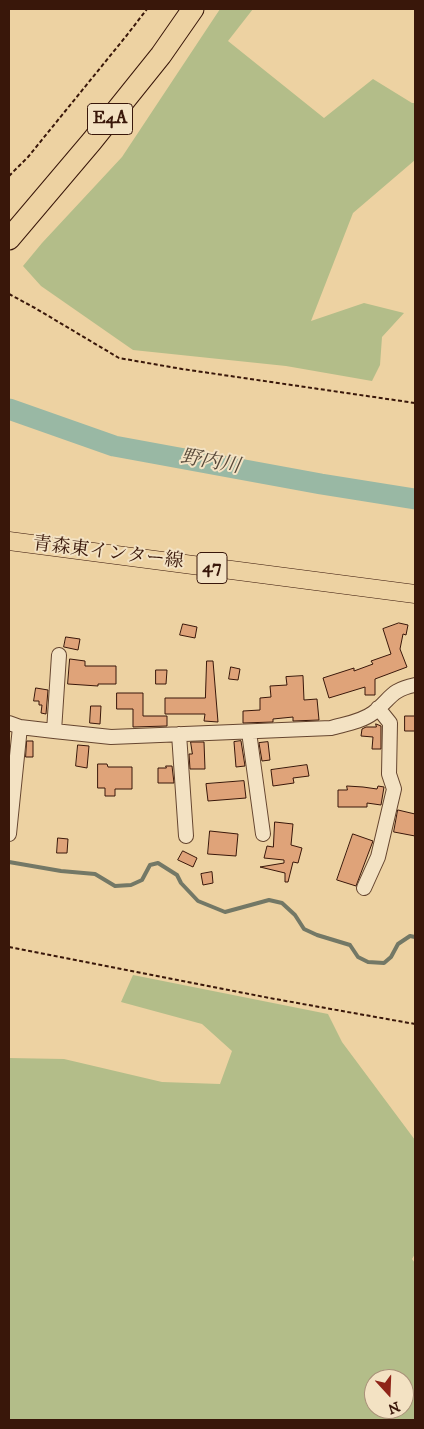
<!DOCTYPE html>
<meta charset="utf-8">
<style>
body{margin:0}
#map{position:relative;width:424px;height:1429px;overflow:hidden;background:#edd2a2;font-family:"IM FELL DW Pica",serif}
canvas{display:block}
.frame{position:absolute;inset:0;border:10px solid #39170a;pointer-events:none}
.north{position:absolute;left:364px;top:1369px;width:50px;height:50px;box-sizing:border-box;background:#f3e2c3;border:1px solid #a99179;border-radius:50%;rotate:160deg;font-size:14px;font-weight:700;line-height:20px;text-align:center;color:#39170a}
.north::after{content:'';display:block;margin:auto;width:18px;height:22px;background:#8f2418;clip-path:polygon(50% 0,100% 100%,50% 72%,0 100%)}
</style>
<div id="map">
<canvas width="424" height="1429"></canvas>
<div class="frame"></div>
<div class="north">N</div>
</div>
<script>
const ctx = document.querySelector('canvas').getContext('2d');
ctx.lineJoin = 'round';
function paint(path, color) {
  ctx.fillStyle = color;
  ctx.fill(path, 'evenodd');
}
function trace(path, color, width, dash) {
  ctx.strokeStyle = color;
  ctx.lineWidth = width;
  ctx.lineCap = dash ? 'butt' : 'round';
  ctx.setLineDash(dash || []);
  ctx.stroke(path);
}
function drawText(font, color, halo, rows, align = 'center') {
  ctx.font = font + ' "IM FELL DW Pica","Noto Serif JP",serif';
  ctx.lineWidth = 4;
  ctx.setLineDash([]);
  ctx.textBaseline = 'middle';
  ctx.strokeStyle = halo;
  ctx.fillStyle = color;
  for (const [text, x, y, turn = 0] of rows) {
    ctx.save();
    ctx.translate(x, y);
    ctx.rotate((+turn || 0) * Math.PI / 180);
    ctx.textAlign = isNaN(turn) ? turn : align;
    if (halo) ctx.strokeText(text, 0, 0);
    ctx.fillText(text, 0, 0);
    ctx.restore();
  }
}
paint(new Path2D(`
 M220,9H253L228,41L324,118L373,79L412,103H415V160L353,213L311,321L364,303L404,313L382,337L380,365L372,381L286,366L133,350L41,286L23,266L42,243L122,157Z
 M133,975L328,1014L342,1042L415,1140V1254L412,1259L415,1263V1420H9V1058L64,1059L162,1082L220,1084L232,1051L202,1024L121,1002ZM374,1379H404V1409H374Z`), '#b3bd89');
trace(new Path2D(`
 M9,862L61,871L95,874L115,886L131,885L142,880L150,865L158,863L177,875L181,883L198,901L225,912L269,900L282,903L295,915L304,929L317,935L350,945L358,957L368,962L384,963L391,957L398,944L410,936L415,937`), '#737866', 4);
trace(new Path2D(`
 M9,409L114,446L321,484L415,499`), '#99b8a4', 21);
const building = new Path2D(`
 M399,623L408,625L406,635L403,634L400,649L407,667L375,679V695H365V687L329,698L323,678L354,668V671L373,664L371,661L391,654L383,629Z
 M183,624L197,627L195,638L180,635Z
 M66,637L80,639L78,650L64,647Z
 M70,659L85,661V666H116V684H98V686L68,684Z
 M207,661H213L218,722L204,721L205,714H165V698H205Z
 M231,667L240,669L238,680L229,679Z
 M156,670H167L166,684H156Z
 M303,676L304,700L317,699L319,720L293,721V717L273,719V722L243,723V711L260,710V698L271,697L270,686L287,685L286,677Z
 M36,688L48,690L46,714L41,713L42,705H39V701H34Z
 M117,693H143V716H167V726L133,727V709H117Z
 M91,706H101L100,724L90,723Z
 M405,716H415V731H405Z
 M376,724L381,726V749H372L373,737L361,736L362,729L366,727H376Z
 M27,741H33V757H26Z
 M241,741L245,766L236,767L234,742Z
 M191,742H204L205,769H190L189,754H192Z
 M268,742L270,760L262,761L259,743Z
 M78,745L89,746L87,768L76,766Z
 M98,764H107L108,767H132V789H115V796H105V788H98Z
 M307,765L309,776L293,778L294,783L273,786L271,770Z
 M166,766H172L174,783H158V768H166Z
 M244,781L246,798L208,801L206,784Z
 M347,786L363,787L377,789L378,786L384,787L381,805L367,803V807H338V790H347Z
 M398,810L415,814V836L394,832Z
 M275,822L293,824L291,845L302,848L298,863L293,862L288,882H285V873L260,867L284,863V860L264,858L267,846L273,847Z
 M210,831L238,834L236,856L208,854Z
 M353,834L373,841L356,886L337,880Z
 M58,838L68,839L67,853H57Z
 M183,851L197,858L193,867L178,860Z
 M212,872L213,883L203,885L201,874Z`);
paint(building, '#dfa379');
trace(building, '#39170a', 1);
const minor = new Path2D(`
 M9,723L20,727L54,731L111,737L331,728C345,724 361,722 373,713C391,699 390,690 415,685
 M54,731L59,655
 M249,732L263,834
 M179,734L186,836
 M9,834L20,727
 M364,888L378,857L394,789L389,774L390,723L378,708`);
const major = new Path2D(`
 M9,541L415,594`);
const highway = new Path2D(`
 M9,239L92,141L161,55L193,9`);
trace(minor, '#664630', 16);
trace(major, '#39170a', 19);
trace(highway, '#39170a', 23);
trace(new Path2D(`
 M9,176L28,157L127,35L147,9
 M9,294L35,308L119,358L182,369L415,403
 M9,947L275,999L415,1024`), '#39170a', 2, [4, 2.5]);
trace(minor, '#f3e2c3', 14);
trace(major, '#edd2a2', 18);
trace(highway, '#edd2a2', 21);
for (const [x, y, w] of [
 [110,119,45],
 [212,568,30]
]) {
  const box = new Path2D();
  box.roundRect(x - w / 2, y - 15.5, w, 31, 4);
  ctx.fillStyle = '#f3e2c3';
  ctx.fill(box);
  trace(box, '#39170a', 1);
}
drawText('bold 18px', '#39170a', null, [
 ["E4A",110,119],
 ["47",212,568]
]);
drawText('19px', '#39170a', '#f3e2c3', [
 ["青森東インター線",108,554,7]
]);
drawText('italic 20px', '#564738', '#f3e2c3', [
 ["野内川",210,463,10]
]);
</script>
